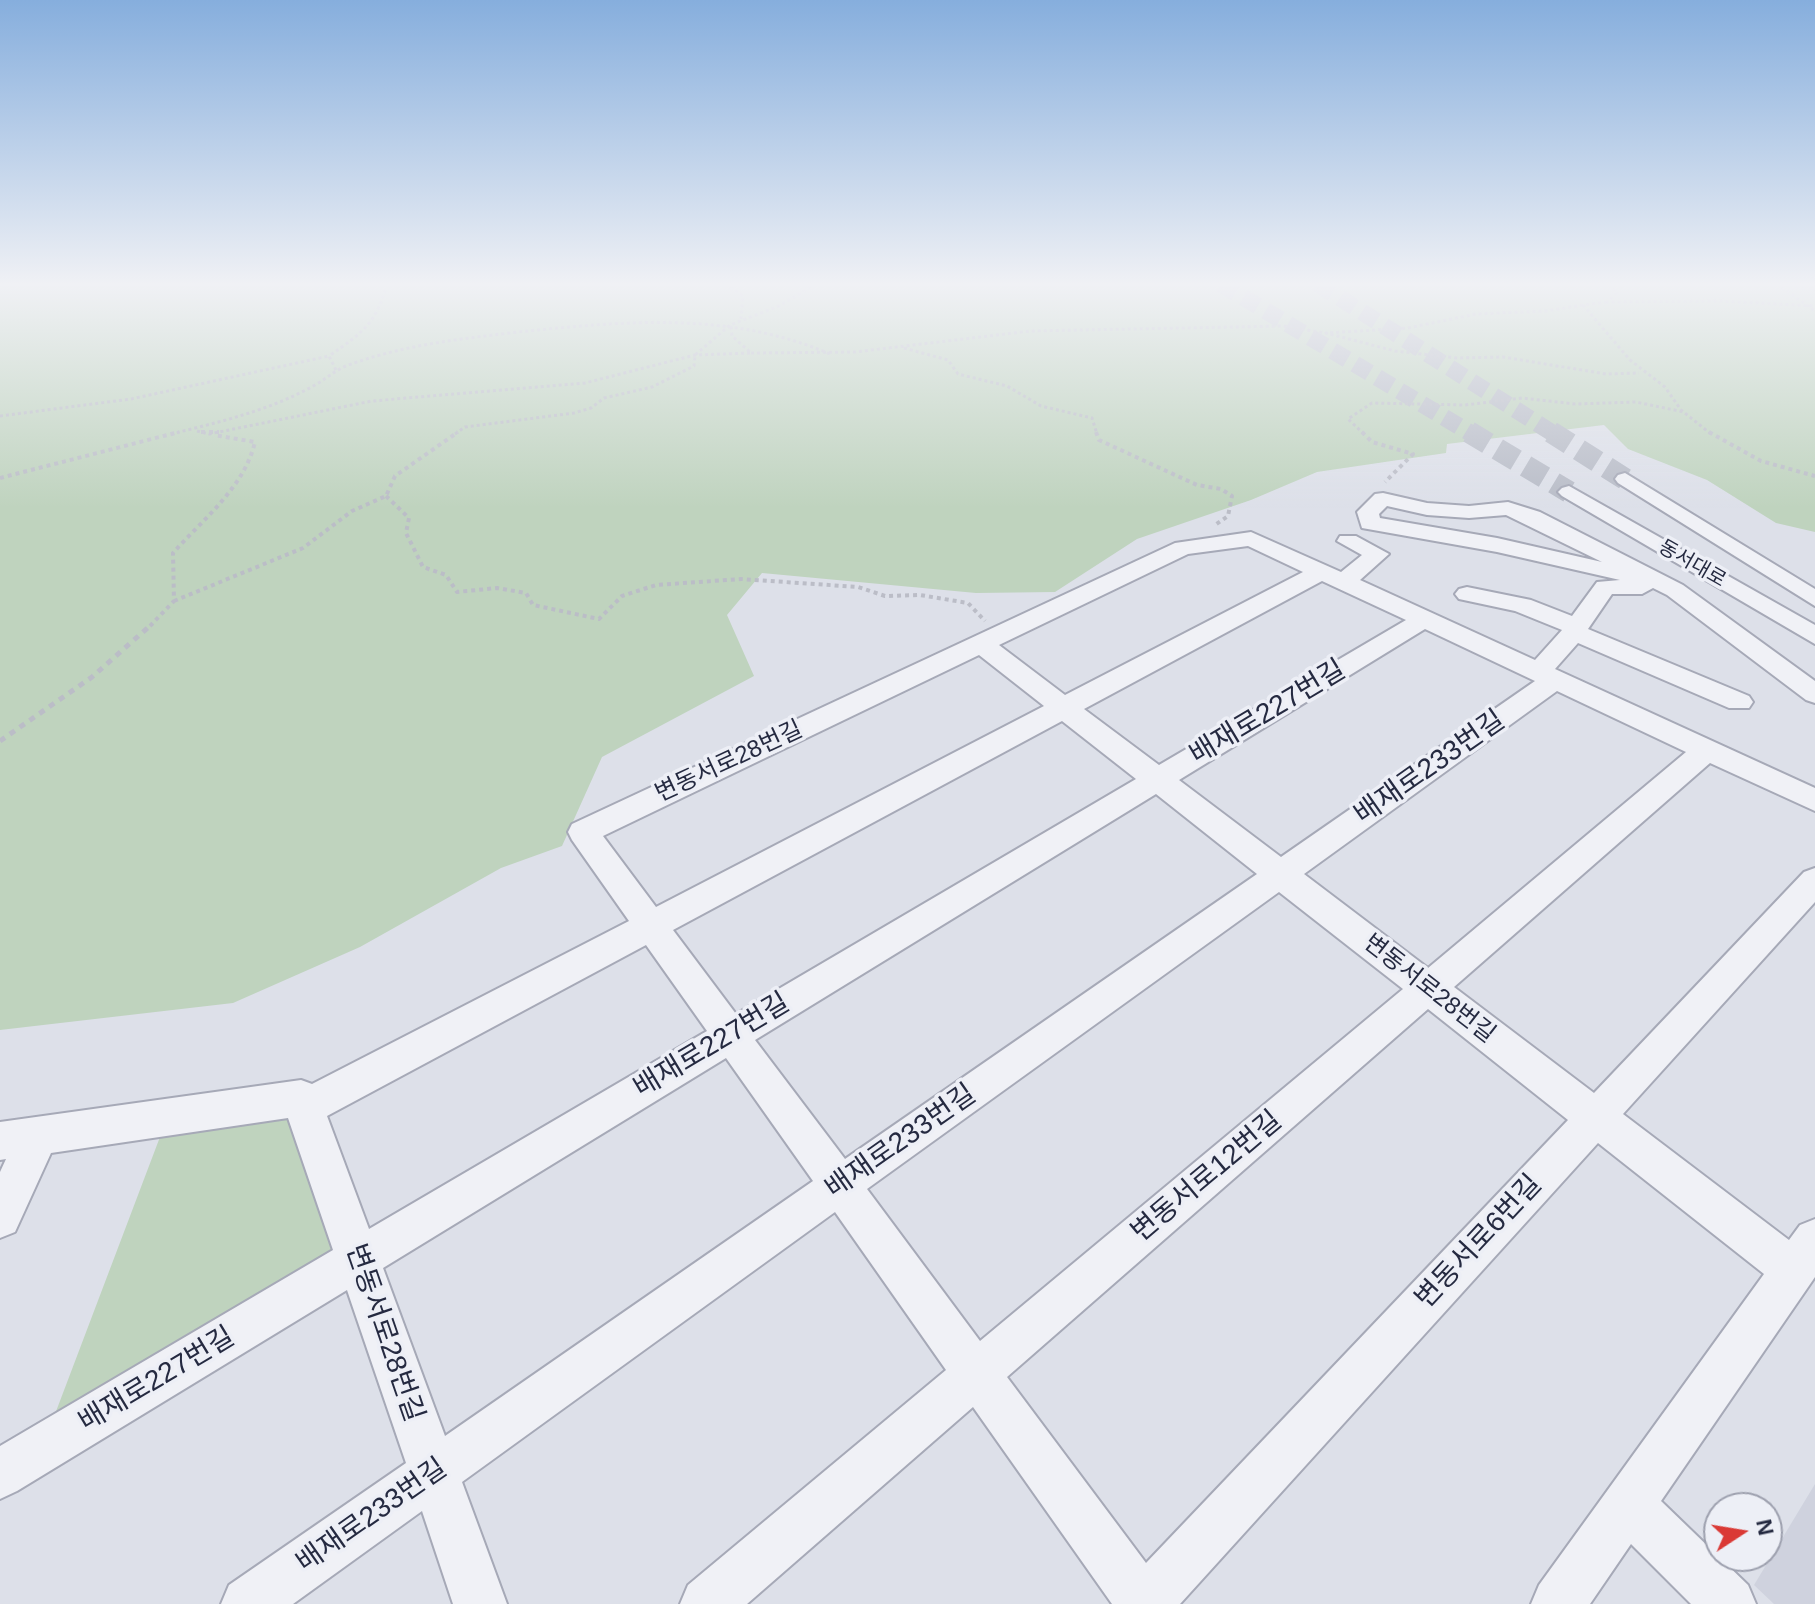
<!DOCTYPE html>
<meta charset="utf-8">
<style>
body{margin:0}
#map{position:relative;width:1815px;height:1604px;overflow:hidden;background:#dde0e9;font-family:Helvetica,sans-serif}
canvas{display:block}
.north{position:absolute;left:1703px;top:1492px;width:80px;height:80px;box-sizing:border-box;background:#edeff6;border:2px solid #9da0ae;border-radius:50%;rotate:78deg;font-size:22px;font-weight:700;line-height:32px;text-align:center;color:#252a41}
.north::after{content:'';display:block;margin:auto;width:28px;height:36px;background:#da3935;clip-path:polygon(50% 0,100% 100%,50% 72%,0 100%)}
</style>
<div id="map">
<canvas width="1815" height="1604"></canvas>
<div class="north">N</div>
</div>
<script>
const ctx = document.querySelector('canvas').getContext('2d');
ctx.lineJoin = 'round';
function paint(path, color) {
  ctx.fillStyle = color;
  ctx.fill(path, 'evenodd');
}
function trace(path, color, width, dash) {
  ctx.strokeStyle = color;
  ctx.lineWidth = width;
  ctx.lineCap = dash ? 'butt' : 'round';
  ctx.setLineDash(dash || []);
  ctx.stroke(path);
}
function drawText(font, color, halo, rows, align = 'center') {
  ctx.font = font + ' Helvetica,"Noto Sans KR",sans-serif';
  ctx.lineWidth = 7;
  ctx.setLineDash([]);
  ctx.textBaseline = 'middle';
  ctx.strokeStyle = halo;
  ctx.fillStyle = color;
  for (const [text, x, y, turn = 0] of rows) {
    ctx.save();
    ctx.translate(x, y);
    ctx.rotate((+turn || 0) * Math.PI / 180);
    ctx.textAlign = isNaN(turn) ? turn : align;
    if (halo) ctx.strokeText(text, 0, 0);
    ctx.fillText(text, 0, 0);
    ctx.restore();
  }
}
paint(new Path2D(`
 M1815,1484V1604H1774L1754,1585Z`), '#cfd2de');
paint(new Path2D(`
 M0,284H1815V532L1776,523L1707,480L1628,449L1604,425L1447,444L1446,453L1317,472L1251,500L1137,539L1055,592L976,593L762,573L727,615L754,676L602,757L562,846L501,868L360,947L233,1003L0,1030Z
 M289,1111L336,1254L52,1422L163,1129Z`), '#bfd3be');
trace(new Path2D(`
 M1221,284L1472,434
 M1318,284L1554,434`), '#b8bcc7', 17, [17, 9]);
trace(new Path2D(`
 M1469,432L1569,492
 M1551,432L1625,479`), '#b8bcc7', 22, [22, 11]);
const minor = new Path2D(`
 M1625,473L1815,589V606L1618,483L1615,479L1618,475Z
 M1569,486L1815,625V644L1562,496L1558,492L1562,488Z
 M1383,493L1427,503L1469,506L1508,502L1540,512L1683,585L1815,681V703L1806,700L1667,595L1653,588L1642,594H1612L1588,629L1749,696L1753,702L1749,708H1729L1578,643L1555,669L1815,788V811L1710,763L1454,987L1594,1093L1804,872L1815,868V902L1623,1114L1789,1240L1800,1225L1815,1219V1277L1661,1501L1748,1585L1756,1604H1691L1631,1544L1590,1604H1531L1539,1585L1764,1274L1598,1143L1180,1604H1112L973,1407L747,1604H680L688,1585L946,1370L835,1212L462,1482L507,1604H453L422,1511L293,1604H221L229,1585L406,1463L347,1290L17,1491L0,1499V1446L333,1250L288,1118L51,1153L15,1232L0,1238V1172L6,1159L0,1160V1122L301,1080L312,1084L629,921L572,840L568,832L572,824L1175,543L1251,532L1341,572L1362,555L1337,541L1340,536H1356L1389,554L1360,580L1535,660L1562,630L1515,611L1459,599L1455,594L1459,589L1467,587L1531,600L1572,616L1597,582L1620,580L1497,552L1362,528L1357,512L1375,494ZM1387,506L1427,515L1469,518L1506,515L1602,562L1497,538L1380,518L1379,514ZM1248,546L1303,572L1065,695L999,645L1188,554ZM1322,581L1406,620L1159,765L1084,709ZM1425,629L1535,681L1281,857L1179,780ZM979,655L1044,706L656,907L603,836ZM1557,691L1686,752L1428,968L1304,874ZM1062,721L1136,779L736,1014L673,930ZM1156,794L1257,874L845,1159L755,1040ZM1279,892L1403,989L980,1341L867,1189ZM646,945L707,1031L369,1229L327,1116ZM1428,1009L1568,1120L1146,1563L1007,1377ZM726,1058L813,1181L445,1436L383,1268Z`);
trace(minor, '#a6a9b7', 4);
trace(new Path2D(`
 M725,284L743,296L741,319
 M1597,284L1612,286
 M1609,284L1617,293L1607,302L1720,301L1815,306
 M1777,284L1815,311
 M1784,284L1815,290
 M1607,302L1583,305L1630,360L1665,387L1681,410L1711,434
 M1583,305L1546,311L1476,314L1408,328L1326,333L1395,351L1457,358L1503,357L1606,374L1639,373
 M904,348L948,360L958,374L1007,386L1041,406L1092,418L1097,434
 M751,353L855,352L1030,331L1283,326L1326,333
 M336,370L329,356C362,333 376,324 387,284
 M0,416L131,399L329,356
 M197,431L209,434L372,401L585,383L695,355L751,353L732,336L731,326
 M171,434C220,422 271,410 315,385C326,379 334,371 346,366C402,345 459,339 518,332C624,321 730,311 830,354
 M455,434L465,427L574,413L591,408L604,398L652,387L694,366L695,355L730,325L779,306L816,284
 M1364,434L1348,419L1372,403L1465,405L1522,398L1575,404L1636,402L1684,412`), '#bbbdc7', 3, [3, 3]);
trace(new Path2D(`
 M201,432H219
 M1096,432L1099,440L1197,485L1221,489L1232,496L1228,516L1215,525
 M1362,432L1372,442L1413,454L1385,482
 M1709,432L1761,461L1815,476
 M0,478L179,432
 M386,496L409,518L406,533L423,567L446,575L457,592L497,588L526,593L533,605L599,619L622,596L656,585L741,579L858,587L885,596L920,595L968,603L985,621
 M174,601L303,548L352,511L386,496L395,476L458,432
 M150,626L174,601L173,553C203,519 244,488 255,442L214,435`), '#bbbdc7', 4, [4, 4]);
trace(new Path2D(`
 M0,741L92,677L152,624`), '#bbbdc7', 5, [6, 6]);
paint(minor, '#f0f1f6');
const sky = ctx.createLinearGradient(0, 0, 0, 508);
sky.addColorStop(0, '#86aedd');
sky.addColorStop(0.56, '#f0f1f5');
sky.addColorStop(1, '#f0f1f500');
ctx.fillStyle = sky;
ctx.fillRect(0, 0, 1815, 508);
drawText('20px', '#252a41', '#edeff6', [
 ["동서대로",1692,564,30]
]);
drawText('24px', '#252a41', '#edeff6', [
 ["변동서로28번길",729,762,-25],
 ["변동서로28번길",1429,989,38]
]);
drawText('28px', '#252a41', '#edeff6', [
 ["배재로227번길",1268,713,-31],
 ["배재로233번길",1430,768,-35],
 ["배재로227번길",712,1046,-31],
 ["배재로233번길",901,1142,-35],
 ["변동서로12번길",1207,1177,-40],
 ["변동서로6번길",1479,1242,-47],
 ["변동서로28번길",384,1333,71],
 ["배재로227번길",157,1380,-31],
 ["배재로233번길",372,1516,-35]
]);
</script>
